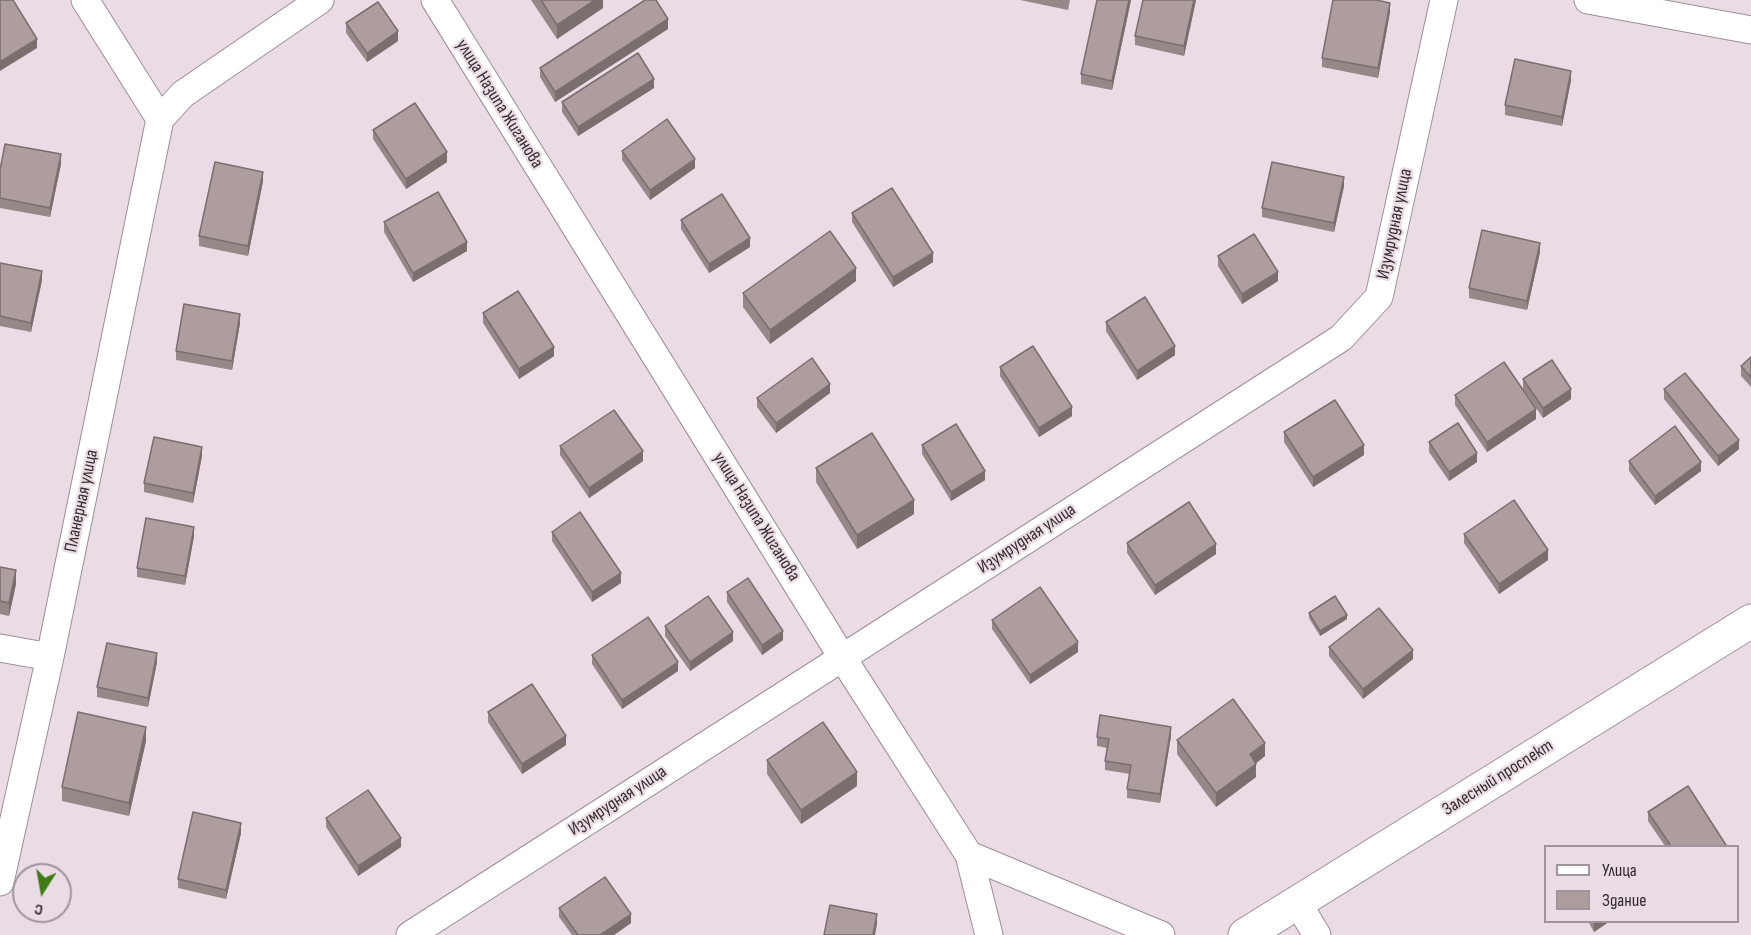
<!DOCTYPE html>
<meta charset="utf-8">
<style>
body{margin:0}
#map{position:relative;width:1751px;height:935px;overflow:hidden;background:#eadbe4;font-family:"Sofia Sans Condensed",sans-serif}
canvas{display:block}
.legend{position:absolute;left:1544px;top:845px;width:195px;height:78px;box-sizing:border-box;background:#eadbe4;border:2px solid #a0959c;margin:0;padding:8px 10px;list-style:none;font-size:18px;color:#322c30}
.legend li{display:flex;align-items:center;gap:12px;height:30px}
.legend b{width:30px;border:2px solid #a0959c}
.north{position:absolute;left:12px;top:863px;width:60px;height:60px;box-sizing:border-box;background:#eadbe4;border:2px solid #a0959c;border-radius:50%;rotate:191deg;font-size:16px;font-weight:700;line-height:24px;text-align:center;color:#322c30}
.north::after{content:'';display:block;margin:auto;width:21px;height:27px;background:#3f7c18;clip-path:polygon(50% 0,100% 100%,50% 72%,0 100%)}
</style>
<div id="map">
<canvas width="1751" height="935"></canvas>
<ul class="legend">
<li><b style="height:8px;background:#fff"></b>Улица</li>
<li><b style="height:16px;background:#ae9d9e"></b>Здание</li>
</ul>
<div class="north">С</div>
</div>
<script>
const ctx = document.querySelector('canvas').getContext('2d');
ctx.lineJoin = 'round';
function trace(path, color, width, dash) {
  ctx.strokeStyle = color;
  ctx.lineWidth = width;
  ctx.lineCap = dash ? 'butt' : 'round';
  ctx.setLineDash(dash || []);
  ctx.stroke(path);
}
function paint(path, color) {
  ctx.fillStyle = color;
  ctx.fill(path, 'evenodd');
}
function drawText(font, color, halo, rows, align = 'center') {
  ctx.font = font + ' "Sofia Sans Condensed",sans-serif';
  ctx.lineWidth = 4.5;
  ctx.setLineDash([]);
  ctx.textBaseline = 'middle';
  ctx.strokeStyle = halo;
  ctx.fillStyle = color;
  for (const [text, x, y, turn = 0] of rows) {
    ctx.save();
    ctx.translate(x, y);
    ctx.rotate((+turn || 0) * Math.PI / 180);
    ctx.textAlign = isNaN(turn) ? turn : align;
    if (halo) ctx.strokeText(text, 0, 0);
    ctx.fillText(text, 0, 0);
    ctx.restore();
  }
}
const minor = new Path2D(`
 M85,0L160,119
 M435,0L842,657L969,855L1161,935
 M1588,0L1751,30
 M160,119L183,94L320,0
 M0,648L50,657
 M969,855L989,935
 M0,882L50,657L160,119
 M1297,902L1317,935
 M410,935L1341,338L1379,297L1444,0`);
const secondary = new Path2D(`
 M1245,935L1751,621`);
trace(minor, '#9c8f97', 29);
trace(secondary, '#9c8f97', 35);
trace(minor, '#fff', 27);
trace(secondary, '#fff', 33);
paint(new Path2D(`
 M531,0H603V8L557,39Z
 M1020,0H1070L1068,10Z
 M1097,0H1131L1112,90L1081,84V74Z
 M1196,0L1184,56L1135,45V36Z
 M1390,12L1378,78L1322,67V58Z
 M346,23L398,41L367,62L346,33Z
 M668,29L555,102L540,77V68Z
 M1571,80L1562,126L1505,115V105Z
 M654,88L578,136L562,112V102Z
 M373,130L447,162L406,189L373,139Z
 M622,151L695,168L650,200L622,160Z
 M61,164L50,217L0,208V170Z
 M263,181L248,256L199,246V236Z
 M1344,186L1334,232L1262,217V208Z
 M852,213L933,262L893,287L852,222Z
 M681,220L750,247L709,273L681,229Z
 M384,222L467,251L413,282L384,232Z
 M1540,252L1527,310L1469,298V288Z
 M1218,256L1278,281L1242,304L1218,266Z
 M0,263L42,280L31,332L0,326Z
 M856,281L770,344L743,307V293Z
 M483,313L554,356L519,379L483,323Z
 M1106,322L1175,355L1137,380L1106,331Z
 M240,323L232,370L176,360V351Z
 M1751,357V387L1741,376V366Z
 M1000,367L1072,416L1039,437L1000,376Z
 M1523,379L1571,399L1543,418L1523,389Z
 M1664,389L1739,449L1718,466L1664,399Z
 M830,393L776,433L757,407V398Z
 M1455,395L1536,419L1487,452L1455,405Z
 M1284,432L1364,455L1313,487L1284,442Z
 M1429,442L1477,462L1449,481L1429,452Z
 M922,445L985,480L951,501L922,454Z
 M560,446L643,461L589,498L560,455Z
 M202,456L193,503L144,492V483Z
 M1629,461L1701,471L1655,505L1629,471Z
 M816,468L914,514L857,549L816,482Z
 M552,532L621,583L592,602L552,541Z
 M1464,534L1548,560L1499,594L1464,543Z
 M194,536L185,585L137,577V568Z
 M1127,543L1216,554L1155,595L1127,553Z
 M0,567L16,584L9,616L0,614Z
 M727,592L783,640L762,655L727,602Z
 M1309,613L1347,619L1320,636L1309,618Z
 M992,620L1078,652L1030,684L992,629Z
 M665,626L733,641L690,671L665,636Z
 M1329,647L1413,659L1363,699L1329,656Z
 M592,655L678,671L622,709L592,664Z
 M157,662L148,707L97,697V687Z
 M488,712L566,745L522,774L488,722Z
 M1171,736L1160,803L1127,798V789L1130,774L1105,770V761L1107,748L1097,746V737Z
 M1177,740L1265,756L1256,763V777L1216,807L1177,754Z
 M146,741L129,816L62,801V787Z
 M767,760L857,786L801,824L767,774Z
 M1648,812L1726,846H1665L1648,821Z
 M326,818L401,847L358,876L326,827Z
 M241,833L226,899L178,888V879Z
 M559,908L631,923L614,935H572L559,917Z
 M1588,921H1610L1594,932Z`), '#968788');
paint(new Path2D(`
 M595,0H603V8L557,39V25Z
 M1129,0H1131L1112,90V81Z
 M1194,0H1196L1184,56V46Z
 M1390,3V12L1378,78V68Z
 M668,19V29L555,102V92Z
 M398,31V41L367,62V53Z
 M37,39V48L0,71V62Z
 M1571,71V80L1562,126V117Z
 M654,79V88L578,136V127Z
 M447,152V162L406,189V179Z
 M61,154V164L50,217V208Z
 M695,159V168L650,200V190Z
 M263,172V181L248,256V246Z
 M1344,177V186L1334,232V223Z
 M750,238V247L709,273V264Z
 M467,242V251L413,282V273Z
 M1540,243V252L1527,310V301Z
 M933,253V262L893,287V277Z
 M856,268V281L770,344V330Z
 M42,271V280L31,332V323Z
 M1278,272V281L1242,304V294Z
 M240,314V323L232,370V361Z
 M1175,346V355L1137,380V371Z
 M554,347V356L519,379V369Z
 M830,384V393L776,433V423Z
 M1571,389V399L1543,418V408Z
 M1072,407V416L1039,437V428Z
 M1536,409V419L1487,452V442Z
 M1739,440V449L1718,466V456Z
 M1364,445V455L1313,487V477Z
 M202,447V456L193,503V493Z
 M643,451V461L589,498V488Z
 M1477,453V462L1449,481V472Z
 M1701,462V471L1655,505V496Z
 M985,471V480L951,501V492Z
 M914,500V514L857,549V535Z
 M194,527V536L185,585V576Z
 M1216,544V554L1155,595V585Z
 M1548,550V560L1499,594V584Z
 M16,570V584L9,616V603Z
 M621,573V583L592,602V592Z
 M1347,615V619L1320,636V631Z
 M783,631V640L762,655V645Z
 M733,632V641L690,671V662Z
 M1078,642V652L1030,684V675Z
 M1413,650V659L1363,699V689Z
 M157,653V662L148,707V698Z
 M678,662V671L622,709V700Z
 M146,727V741L129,816V803Z
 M1171,727V736L1160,803V794Z
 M566,736V745L522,774V764Z
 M1265,743V756L1250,768V754Z
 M1256,764V777L1216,807V793Z
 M857,772V786L801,824V810Z
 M241,823V833L226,899V890Z
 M401,838V847L358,876V866Z
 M631,914V923L614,935H600Z
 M877,914V924L875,935H873Z
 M1595,921H1610L1594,932V922Z`), '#7a6e6f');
const building = new Path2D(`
 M0,0H13L37,39L0,62Z
 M541,0H595L557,25Z
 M645,0H656L668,19L555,92L540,68Z
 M1097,0H1129L1112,81L1081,74Z
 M1143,0H1194L1184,46L1135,36Z
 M1333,0H1376L1390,3L1378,68L1322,58Z
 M378,2L398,31L367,53L346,23Z
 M638,53L654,79L578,127L562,102Z
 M1515,59L1571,71L1562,117L1505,105Z
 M415,103L447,152L406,179L373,130Z
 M667,119L695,159L650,190L622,151Z
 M5,144L61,154L50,208L0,198V170Z
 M215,162L263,172L248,246L199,236Z
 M1272,162L1344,177L1334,223L1262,208Z
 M892,188L933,253L893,277L852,213Z
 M438,192L467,242L413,273L384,222Z
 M722,194L750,238L709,264L681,220Z
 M1482,230L1540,243L1527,301L1469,288Z
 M830,231L856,268L770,330L743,293Z
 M1254,234L1278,272L1242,294L1218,256Z
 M0,263L42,271L31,323L0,316Z
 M518,291L554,347L519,369L483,313Z
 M1145,297L1175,346L1137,371L1106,322Z
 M184,304L240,314L232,361L176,351Z
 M1033,346L1072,407L1039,428L1000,367Z
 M1751,357V377L1741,366Z
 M812,358L830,384L776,423L757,398Z
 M1552,360L1571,389L1543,408L1523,379Z
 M1504,362L1536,409L1487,442L1455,395Z
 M1685,373L1739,440L1718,456L1664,389Z
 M1335,400L1364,445L1313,477L1284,432Z
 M614,410L643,451L589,488L560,446Z
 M1458,423L1477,453L1449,472L1429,442Z
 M956,424L985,471L951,492L922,445Z
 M1675,426L1701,462L1655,496L1629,461Z
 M872,433L914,500L857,535L816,468Z
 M154,437L202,447L193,493L144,483Z
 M1514,500L1548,550L1499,584L1464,534Z
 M1189,502L1216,544L1155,585L1127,543Z
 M580,512L621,573L592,592L552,532Z
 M146,518L194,527L185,576L137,568Z
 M0,567L16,570L9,603L0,601Z
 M748,578L783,631L762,645L727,592Z
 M1040,587L1078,642L1030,675L992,620Z
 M708,596L733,632L690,662L665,626Z
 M1335,596L1347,615L1320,631L1309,613Z
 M1379,608L1413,650L1363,689L1329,647Z
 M648,617L678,662L622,700L592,655Z
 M107,643L157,653L148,698L97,687Z
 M532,684L566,736L522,764L488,712Z
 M1233,699L1265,743L1250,754L1256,764L1216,793L1177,740Z
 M78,712L146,727L129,803L62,787Z
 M1100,715L1171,727L1160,794L1127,789L1131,765L1105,761L1109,739L1097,737Z
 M823,722L857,772L801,810L767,760Z
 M1688,786L1726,845L1724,846H1671L1648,812Z
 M368,790L401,838L358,866L326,818Z
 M193,812L241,823L226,890L178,879Z
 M605,877L631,914L600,935H578L559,908Z
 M830,905L877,914L873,935H824Z`);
paint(building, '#ae9d9e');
trace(building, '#7a6e6f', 1.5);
drawText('18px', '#322c30', '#eadbe4', [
 ["улица Назипа Жиганова",499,104,58],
 ["Изумрудная улица",1395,224,-78],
 ["Планерная улица",82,501,-78],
 ["улица Назипа Жиганова",756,517,58],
 ["Изумрудная улица",1027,539,-33],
 ["Залесный проспект",1498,778,-32],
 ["Изумрудная улица",618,801,-33]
]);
</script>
